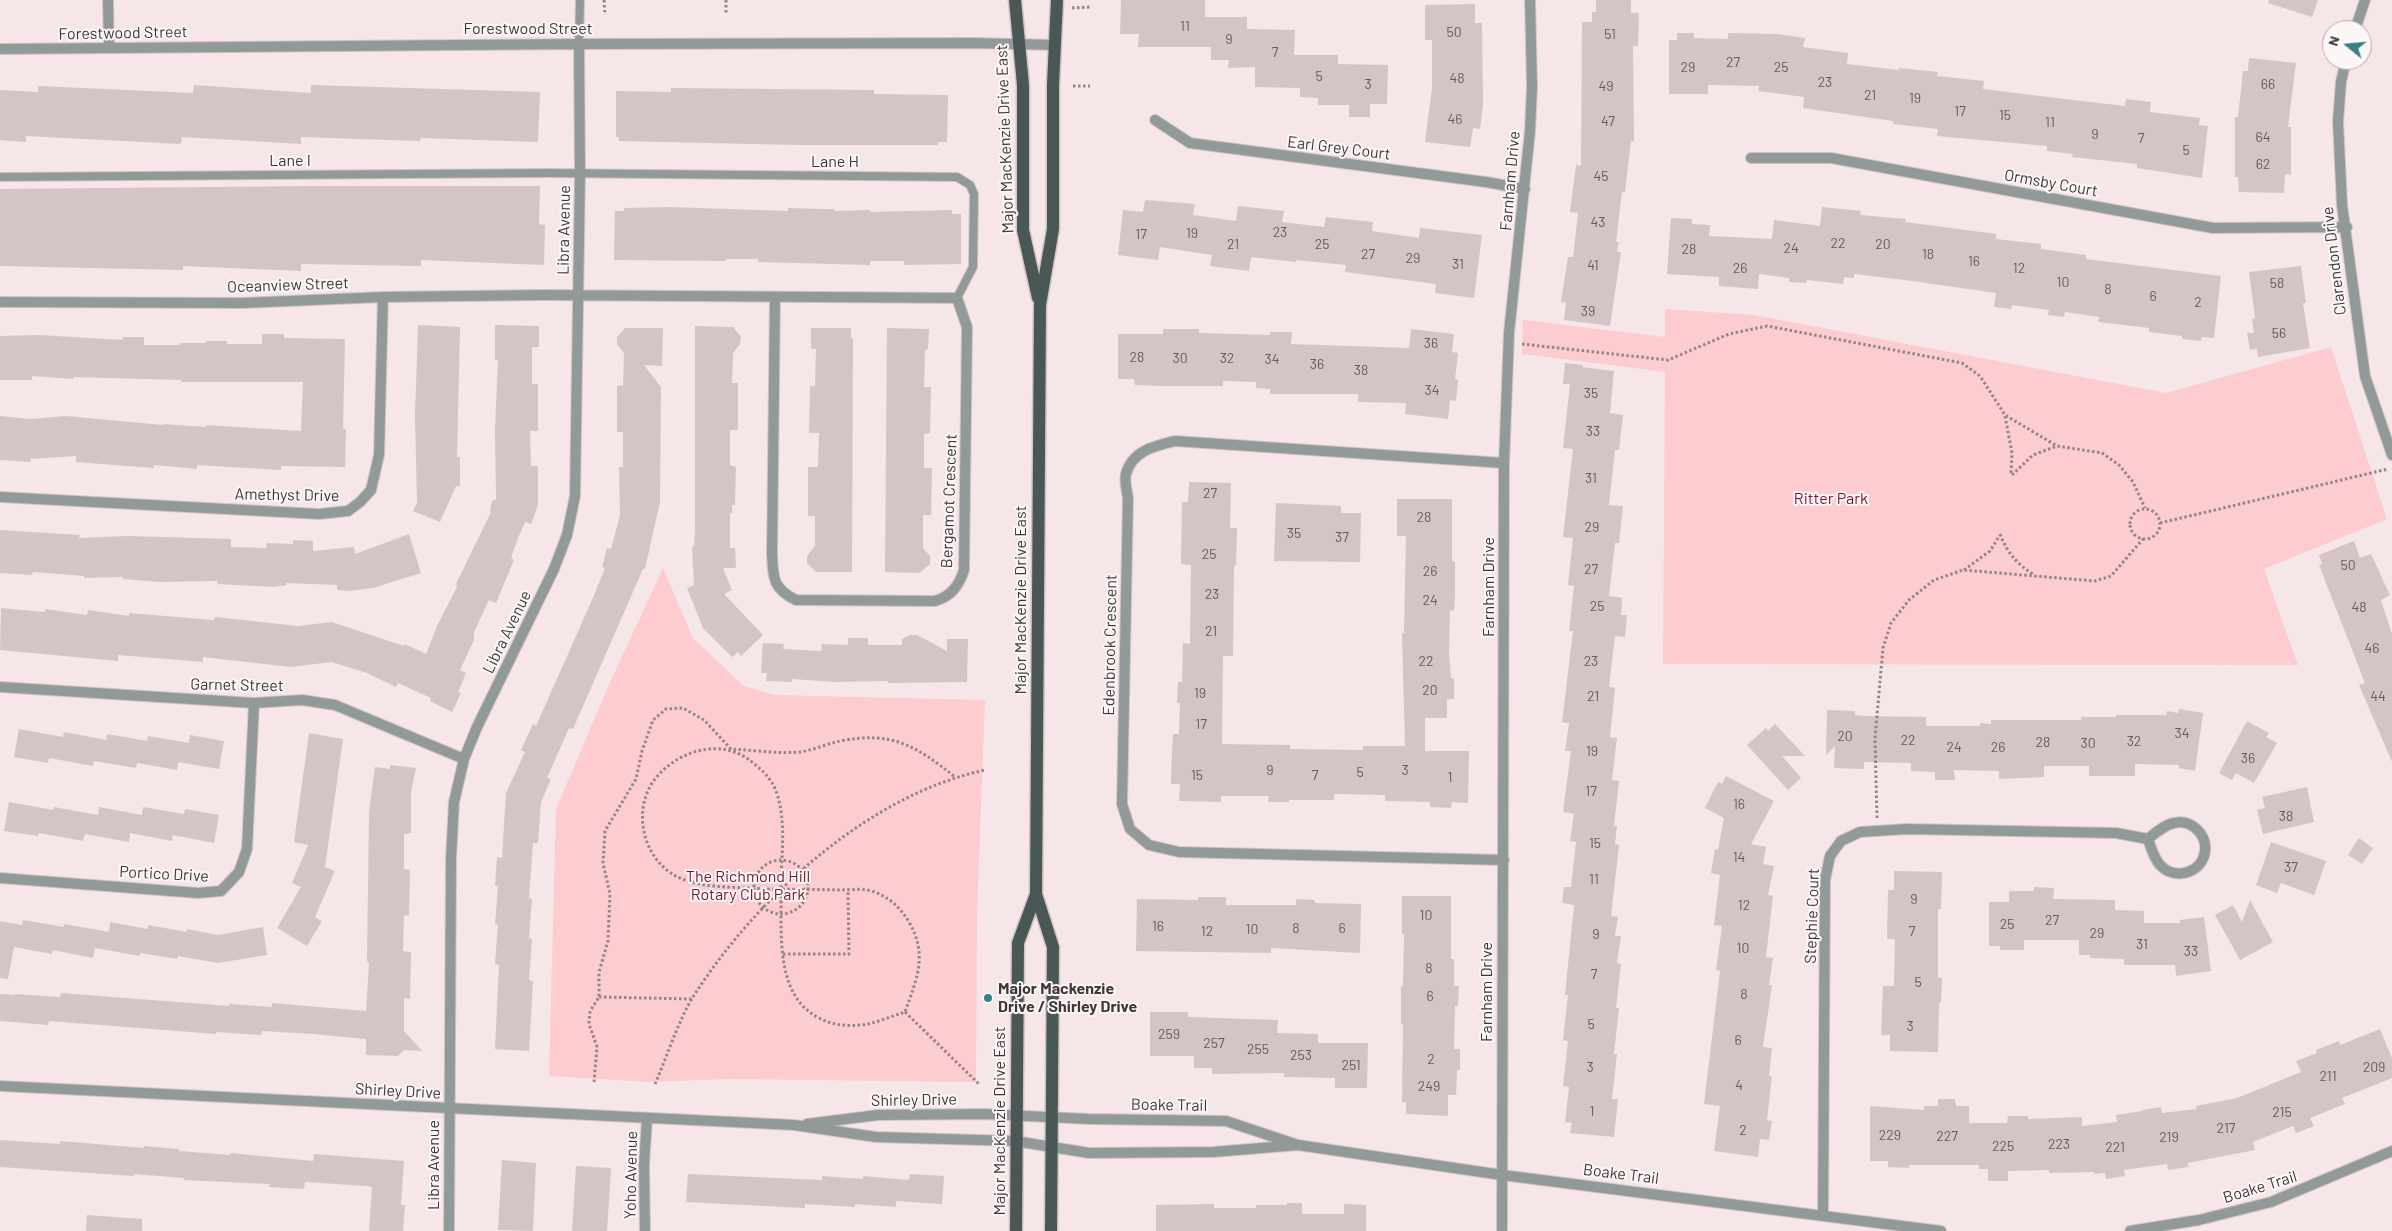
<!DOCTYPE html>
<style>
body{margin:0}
#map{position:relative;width:2392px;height:1231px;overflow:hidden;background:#f7e6e8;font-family:Barlow,sans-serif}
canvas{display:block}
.north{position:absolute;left:2322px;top:20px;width:50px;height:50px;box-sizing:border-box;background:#fdf6f7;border:1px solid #b1aaab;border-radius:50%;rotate:287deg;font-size:14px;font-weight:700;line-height:20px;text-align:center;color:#3f3839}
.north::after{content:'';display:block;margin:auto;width:18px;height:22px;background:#378083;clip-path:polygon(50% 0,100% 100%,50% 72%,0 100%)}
</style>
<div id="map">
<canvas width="2392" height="1231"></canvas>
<div class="north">N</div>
</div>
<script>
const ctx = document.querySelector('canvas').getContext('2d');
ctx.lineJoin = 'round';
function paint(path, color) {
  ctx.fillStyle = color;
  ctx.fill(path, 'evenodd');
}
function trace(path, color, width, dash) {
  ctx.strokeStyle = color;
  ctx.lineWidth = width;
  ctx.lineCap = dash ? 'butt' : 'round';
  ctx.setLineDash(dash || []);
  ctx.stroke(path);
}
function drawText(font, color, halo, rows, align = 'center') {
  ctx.font = font + ' Barlow,sans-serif';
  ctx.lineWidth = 4;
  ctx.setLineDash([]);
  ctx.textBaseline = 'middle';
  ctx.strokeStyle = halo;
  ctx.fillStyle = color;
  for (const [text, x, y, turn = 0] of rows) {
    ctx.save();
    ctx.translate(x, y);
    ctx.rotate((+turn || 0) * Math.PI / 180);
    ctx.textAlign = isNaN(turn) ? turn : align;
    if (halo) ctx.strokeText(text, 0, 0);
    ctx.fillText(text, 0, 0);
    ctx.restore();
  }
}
paint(new Path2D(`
 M1665,309L1754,315L2166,393L2331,347L2387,519L2264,569L2298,665L1663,664L1665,372L1522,354L1523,320L1665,337Z
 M663,568L693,638L744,686L775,695L985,700L977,916L976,1082L728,1079L649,1082L549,1076L556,809L607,689Z`), '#fcccd1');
paint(new Path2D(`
 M1121,0H1205V17H1247V29L1295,30L1294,55H1338V64L1388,65L1387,104H1370V117H1349V105H1318V98L1300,97V88L1255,87V67L1228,68L1229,60H1211V47H1138L1139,34H1120Z
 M1596,0H1631V13H1639L1638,46H1633L1634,141H1631L1625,192H1622L1616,242H1619L1617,252H1621L1610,326L1564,320L1566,302H1561L1568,257H1573L1578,213L1570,212L1576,165L1581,166L1582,22H1592V12H1596Z
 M2269,0H2318L2312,17L2268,3Z
 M1475,4V23H1482L1483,105L1480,129L1473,128L1470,147L1425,142L1432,88V40H1425V5Z
 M1677,33H1694V38L1728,39V33L1777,34L1805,38L1803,47L1848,53L1847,64L1899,70V68L1938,72L1937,76L1984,81L1983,89L2073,100L2125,106L2126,99L2151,102L2150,112L2200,118L2199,125L2208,126L2202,178L2137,168V164L2072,157L2073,154L2047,151V146L1937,136L1938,129L1893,124V121L1803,108L1804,97L1758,91L1759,86L1708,85V94H1669V40H1677Z
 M2249,58L2296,63L2288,127H2291V175L2285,174L2284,193L2239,192L2238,177H2235V117H2238L2243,71H2248Z
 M194,85L311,93V85L540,92L538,142L421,138L420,141L301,137V144L182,137L181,144L26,136V142L0,140V90L38,92V86L193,93Z
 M671,88L874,90V94L948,95L947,142H938V145H798L619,141V137H616V91L671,92Z
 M314,186H540L539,224L545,225L544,265L421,260V266L301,264V271L183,266V270L0,266V189Z
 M1145,200L1195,204L1193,215L1236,221L1238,206L1284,211L1282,222L1324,227L1326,217L1373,222L1372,231L1419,238L1420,228L1482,235L1474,298L1435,293L1436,284L1345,272L1346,265L1296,260V262L1251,257L1249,271L1210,266L1212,255L1160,247L1158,260L1118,255L1123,210L1143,212Z
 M669,207L788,211V208L824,209H834V211L870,210V212L952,210V214H961V264L904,265V261H870V265L758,262V259H726V261L614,260L615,211H624V208Z
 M1822,207L1861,211L1860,215L1906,219L1905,222L1996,234V239L2041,244V249L2086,255V259L2221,276L2214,338L2202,337L2201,341L2182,339V336L2149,332V328L2098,322L2099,317L2065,312L2064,317L2048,315L2049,310L2012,305L2011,309L1994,307L1996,293L1905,280L1854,274V278L1844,277L1843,284L1807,280L1806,283L1789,282V278L1759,274L1758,289L1719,286V277L1667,274L1671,218L1692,219V224L1710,225L1709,236L1772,239L1774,220L1820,226Z
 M2301,266L2306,303H2303L2310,348L2258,357L2257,349L2250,350L2247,333H2254L2252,319L2255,318L2249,272Z
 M418,325L460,327L457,457H460V486H456L440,522L413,511L417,503L415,415Z
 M495,325L539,326V347H532V384H538V431H530L531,466H538V505L531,524L525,522L518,538L511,558L514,560L496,603L489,600L474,632V640L460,670L466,673L458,692L461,693L452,712L430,701L431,698L398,683L396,687L367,673L332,662L291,667L203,657V662L118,655V661L0,650L1,608L45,612V609L87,615L88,610L129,616V613L214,620L215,617L298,626L332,622L404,646L405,644L426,654L437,626L457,587L456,584L491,512L490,510L492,501L496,499L495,430L498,360H495Z
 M695,326L733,327L741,337L740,344L733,353L732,383H738V430H730V465L736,467L735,505H732V513H730V548H735L736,568H723L732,590L724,594L763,635L741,656L738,652L732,657L703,628L687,588L694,585L692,548L694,546L695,531Z
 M625,328H663L662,366L644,365L661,387L660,502L645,569H643L573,729L569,728L547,778L551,779L541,802L538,843H533L529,898L532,899L529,938L532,939L529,980L533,981L529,1051L495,1049L499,965L495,964L498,925L495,924L498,886H495L497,857L502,858L506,793L525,752L521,750L533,724L536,726L592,600L605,568L602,567L607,548L611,549L620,515L619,467H623V432H617V386L623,385L624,353L617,344V337Z
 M811,328H851V338H853L852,572H816L807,563V556L815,546V516H808V467H818L819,433H809L810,386H815L816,349H811Z
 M887,328L929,329L928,349L925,350L924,387H931L930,433L924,434V468H932L931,515H923V548L930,556V564L919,573L885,572Z
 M1163,329H1199V333L1270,335V332H1292L1291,344L1409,348L1411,329L1454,334L1452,352L1458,353L1455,379L1458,380L1456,401L1450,400L1448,419L1405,414L1406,403L1358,402V394H1270V389L1256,388V382L1223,381V386H1162L1135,385L1134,379H1118V334H1163Z
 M262,334H284V338L345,339L343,429H346L345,467L281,466V470L197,465V469L154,465V468L76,462V456L31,459L30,462L0,460V416L30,419L66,416L163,425V424L206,427V425L301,431L303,382H181V380L74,377L73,379L32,376V380H0V336L40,335L123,340V337H144V345H180V343H206V341H227V344H262Z
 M1565,363L1583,365L1582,367L1614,371L1610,413L1623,415L1619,450H1615L1609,505L1623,506L1619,543H1615L1609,596L1622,598L1621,615H1627L1625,637L1615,636L1609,687L1615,688L1610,737L1617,738L1612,780L1619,781L1614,826H1617L1615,844L1619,845L1611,916L1618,917L1615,936H1621L1617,963L1621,964L1616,1008H1619L1614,1054H1617L1612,1099H1618L1614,1137L1570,1133L1572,1123L1565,1122L1569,1087L1563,1086L1568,1041L1563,1040L1568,995H1565L1574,905L1562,903L1564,887H1571L1576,842L1570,841L1574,814L1563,812L1571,751H1565L1569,723L1562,722L1573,631H1569L1574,586L1568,585L1573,538L1563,537L1573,449L1563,448L1570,384H1563Z
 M1189,482L1231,483L1230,528H1237L1236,565H1234L1233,656H1223L1222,744L1290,745V749L1363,750V746H1405L1402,633H1404L1406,536H1397V499H1452V561L1455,562V596L1454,611L1450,610L1449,652L1451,678H1454V699H1447V718H1425V751H1469L1468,803L1452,802L1451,808L1430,807V802L1385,801V795L1334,794V800H1289V802H1268L1269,796H1221V802L1179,801L1180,784H1171L1172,751L1173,734H1179L1180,703H1177L1178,682H1182L1183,643L1190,644L1191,565L1181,564L1182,502H1188Z
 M1276,503L1341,506V513H1361L1360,562L1274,561Z
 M0,530L80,535L79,538L128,536L231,539V547L266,548L267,543L293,544V540L313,541V551L354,547L355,554L409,534L421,573L373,588L349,591L337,590V585L286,583V585L275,587L217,584L218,581L160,582L123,579V577L84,578V576L33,572L32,575L0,573Z
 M2354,541L2360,558L2371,554L2390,595L2381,600L2392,634V762L2359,685L2365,683L2319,565L2322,564L2319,555Z
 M910,635H917L947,651V639H968L967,682L888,683V681L835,682L792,679V682L766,681L767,673H761L763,643L784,644L783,649L821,651L822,644L848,645V638H868V645H902V639Z
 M2179,709L2203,713L2195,771L2179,768V765L2135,764V776H2089V766H2044V777L1999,779V771L1954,770L1955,780H1935V772L1911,771V763L1864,762V769L1834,768L1835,746L1826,755L1827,710L1855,711V715L1865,716L1926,717V726H1980V723L1991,724V720H2081V717H2116V715H2166L2167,711L2178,713Z
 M2247,721L2269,733L2266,737L2277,743L2254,783L2236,773L2232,780L2219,773Z
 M1775,724L1805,756H1782L1801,778L1788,790L1747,745L1766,728L1768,731Z
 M19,729L63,737L64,732L106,740L107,734L147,741L148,736L189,743L190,735L224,741L219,769L178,762L177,770L137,763L136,768L94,761L93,766L49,758L48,763L14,757Z
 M309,733L343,739L325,867L335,871L315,917L322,921L307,946L277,928L301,887L292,883L308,845L294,842Z
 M390,765L416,768L411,792V833L404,834V869L410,870L409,915L404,916L403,951L411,952L410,999L404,998V1031L422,1051L404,1050L398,1056L366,1055V1039L313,1034L262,1031L261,1035L216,1032V1034L49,1021L48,1025L0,1021V994L15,995V994L60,997L61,993L229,1006V1004L272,1007V1003L366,1011L369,963L367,961L369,812L375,767L390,769Z
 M1726,776L1774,801L1751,844L1766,847L1763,864L1774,866L1768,895L1773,896L1766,957L1773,958L1769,985H1772L1763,1047L1772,1048L1769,1076H1772L1767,1120L1772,1121L1769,1140L1760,1139L1758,1157L1714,1151L1720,1106L1704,1104L1720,971L1716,970L1722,926L1714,925L1720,875L1711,873L1715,849L1718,850L1724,818L1705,808L1718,782L1722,784Z
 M2307,787L2314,822L2263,834L2257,810L2265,808L2262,797Z
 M9,802L53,810L54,807L98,815L99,807L142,815L143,807L184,814L185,809L219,815L214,843L173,835L172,841L130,833L129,842L85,834L83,841L39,833L38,836L4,831Z
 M2359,838L2373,848L2362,864L2348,855Z
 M2271,842L2326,861L2314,895L2281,883L2277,893L2256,885Z
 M1894,871L1942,872L1941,909H1938V978H1942L1941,1003H1939L1938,1052L1890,1051V1035H1881L1883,986H1894L1895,939H1887L1888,890H1894Z
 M2034,887L2054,888L2053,899L2115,900V910L2144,911V923H2180V920L2204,917L2211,971L2176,976L2175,965H2124V959L2090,958V955H2079V940H2024V950H2000V946H1989V902H2009V891H2034Z
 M1402,896H1451V959H1454V986H1459L1458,1006H1455L1454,1049H1460V1070H1457L1456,1095H1448V1116L1406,1114V1102H1402L1403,1024H1401V986H1403L1404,934H1402Z
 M1198,897H1226V905H1296V899L1315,900V903L1361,904L1360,953L1271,948V953L1136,951L1137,899L1198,900Z
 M2250,900L2273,942L2240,960L2215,915L2233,905L2242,922Z
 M23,920L64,927V924L109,932L110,922L148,929V925L187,932V929L218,935L263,927L267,955L218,963L178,956L177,959L140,953V956L95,948L93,958L53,950L52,954L14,947L8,979L0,978V921L22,925Z
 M1150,1012H1188V1017L1278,1020L1277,1033L1318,1034V1043H1368L1367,1088H1335V1078L1284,1077V1073L1212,1074V1068H1194V1056H1150Z
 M2380,1029L2392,1058V1078L2342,1098L2345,1104L2310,1118L2314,1126L2296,1133L2293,1126L2253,1142L2255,1150L2188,1163V1167L2168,1170L2167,1164L2124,1170L2125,1176L2106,1179L2105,1173L2094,1174V1172L2049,1173V1170L2008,1171V1181H1988V1169H1979V1165H1909V1168L1888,1167V1161H1870V1106L1924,1110V1106H1938V1099H1955L1956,1106H1969V1123H2007L2008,1116H2028V1119L2082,1117V1126L2117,1122L2116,1115L2142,1111V1110L2161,1107L2162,1113L2197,1109L2196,1106L2237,1098L2301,1072L2296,1061L2317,1053L2316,1050L2339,1041L2340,1045Z
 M0,1140L60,1144V1141L144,1148V1146L179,1149V1151L230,1155V1153L313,1161L314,1154L404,1161L401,1205H405L403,1231H369L372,1187L367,1186L305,1182L304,1189L269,1187L270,1184L184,1180V1178L134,1174V1176L0,1167Z
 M502,1160L536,1163L533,1231L498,1230Z
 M576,1166L611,1168L607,1231H572Z
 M688,1174L822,1180V1176L863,1179V1176L909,1180L910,1174L944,1176L942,1204L896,1201V1207L855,1204V1207L805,1204V1208L686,1202Z
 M1287,1203H1302V1214H1344V1204L1366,1205V1231H1156V1205L1214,1204V1208H1256V1205H1287Z
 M87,1215L142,1219V1231H86Z`), '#d4c4c5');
const service = new Path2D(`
 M579,44L580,0
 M0,177L547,173L957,177L970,185L974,194L973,267L957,298`);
const minor = new Path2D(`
 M108,0L109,48
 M2355,30L2365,0
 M0,49L579,44L972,43L1056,45
 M2346,60L2341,82L2338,121L2342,205L2365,376L2392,455
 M1155,120L1190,143L1486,182L1525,189
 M1751,158H1831L2213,228L2347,227
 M0,302L243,303L383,297L544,295L957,298L967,327L964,570C959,585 952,596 935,601L796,600C773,589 773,578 772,554L775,297
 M0,497L319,514L348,511L360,502L371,490L379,455L383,297
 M0,687L254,703L302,700L335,705L464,759
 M1504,860L1179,852L1149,845L1130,829L1122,804L1128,498C1127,491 1124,481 1126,474C1132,451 1154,446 1175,441L1504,463
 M0,878L198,893L221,891L239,872L247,849L254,703
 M1823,1216L1825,880L1830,856L1841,841L1860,832L1907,829L2116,833L2148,839C2155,833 2164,825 2174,823C2191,819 2207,834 2205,851C2203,872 2176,881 2161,866C2154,859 2151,848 2148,839
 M449,1231L451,859L454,802L464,759L477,727L554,569L567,535L575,496L580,174L579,44
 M645,1231L644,1165L647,1119
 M1502,1231L1504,463L1509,333L1530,131L1532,86L1530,0`);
const tertiary = new Path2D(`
 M0,1086L794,1125L876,1137L1015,1141L1089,1153L1213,1152L1298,1145
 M807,1124L878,1115L984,1114L1089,1119L1226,1121L1298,1145L1502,1175L1941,1231
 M2130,1231L2199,1220L2271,1202L2392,1151`);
const primary = new Path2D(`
 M1015,0L1023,85V230L1038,298
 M1016,1231L1018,943L1036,894
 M1051,1231L1053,947L1036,894L1040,305L1053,229V85L1057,0`);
trace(service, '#d2c3c5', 10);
trace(minor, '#d2c3c5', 12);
trace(tertiary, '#d2c3c5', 12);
trace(primary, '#d2c3c5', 15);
trace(new Path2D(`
 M604,0L605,15
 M726,0V14
 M1072,8L1091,7
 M1073,86H1090
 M1522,344L1668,360L1729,334L1767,326L1962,363L1980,376L2005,415L2057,446L2102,453L2119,465L2133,482L2145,508
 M2005,416L2012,453L2011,475
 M2012,475L2033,455L2057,446
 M2130 524a15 15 0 1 1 30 0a15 15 0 1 1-30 0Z
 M2160,523L2388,469
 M2000,534C2008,554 2016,563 2034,575
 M1964,570L1990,551L2000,535
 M1877,818L1875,738L1883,648L1891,623L1909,600L1934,580L1963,570L2095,581L2111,576L2143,539
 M754 887a27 27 0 1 1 54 0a27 27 0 1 1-54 0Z
 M781,888C781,857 787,820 776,791C771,778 762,770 752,762C722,737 678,750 655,779C632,809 642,856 674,875C694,887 725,887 748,888C778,890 808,889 839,890C850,890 861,888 872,891C889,897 900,907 909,922C928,955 917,978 905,1012C893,1016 880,1021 868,1024C851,1027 834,1026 819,1018C774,995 782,932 781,888
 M783,954H849L848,890
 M599,997L692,999
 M905,1012L979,1084
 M594,1082L597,1047L589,1024L590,1011L599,997V972L608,941L610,894L603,863L605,831L636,779L642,751L653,720L666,709L683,708L704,720L731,749C753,750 778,754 800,752C813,750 827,744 840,741C892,731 915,745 955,777
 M655,1084C666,1059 679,1019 693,997C756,898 868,795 985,770`), '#928688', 3, [2.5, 2.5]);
trace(service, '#929999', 8);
trace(minor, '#929999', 10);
trace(tertiary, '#929999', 10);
trace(primary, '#4a5757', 12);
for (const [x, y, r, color] of [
 [988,998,5,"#378083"]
]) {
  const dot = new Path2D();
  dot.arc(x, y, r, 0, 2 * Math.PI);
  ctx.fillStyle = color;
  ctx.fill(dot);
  trace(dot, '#fdf6f7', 2);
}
drawText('14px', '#645b5c', null, [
 ["11",1185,26],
 ["50",1454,32],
 ["51",1610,34],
 ["9",1229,39],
 ["7",1275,52],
 ["27",1733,62],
 ["29",1688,67],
 ["25",1781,67],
 ["5",1319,76],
 ["48",1457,78],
 ["23",1825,82],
 ["3",1368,84],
 ["66",2268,84],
 ["49",1606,86],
 ["21",1870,95],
 ["19",1915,98],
 ["17",1960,111],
 ["15",2005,115],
 ["46",1455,119],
 ["47",1608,121],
 ["11",2050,122],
 ["9",2095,134],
 ["64",2263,137],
 ["7",2141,138],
 ["5",2186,150],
 ["62",2263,164],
 ["45",1601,176],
 ["43",1598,222],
 ["23",1280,232],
 ["19",1192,233],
 ["17",1141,234],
 ["22",1838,243],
 ["21",1233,244],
 ["25",1322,244],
 ["20",1883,244],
 ["24",1791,248],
 ["28",1689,249],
 ["27",1368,254],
 ["18",1928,254],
 ["29",1413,258],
 ["16",1974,261],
 ["31",1458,264],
 ["41",1593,265],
 ["26",1740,268],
 ["12",2019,268],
 ["10",2063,282],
 ["58",2277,283],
 ["8",2108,289],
 ["6",2153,296],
 ["2",2198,302],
 ["39",1588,311],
 ["56",2279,333],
 ["36",1431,343],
 ["28",1137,357],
 ["30",1180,358],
 ["32",1227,358],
 ["34",1272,359],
 ["36",1317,364],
 ["38",1361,370],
 ["34",1432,390],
 ["35",1591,393],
 ["33",1593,431],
 ["31",1591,478],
 ["27",1210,493],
 ["28",1424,517],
 ["29",1592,527],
 ["35",1294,533],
 ["37",1342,537],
 ["25",1209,554],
 ["50",2348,565],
 ["27",1591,569],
 ["26",1430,571],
 ["23",1212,594],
 ["24",1430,600],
 ["25",1597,606],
 ["48",2359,607],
 ["21",1211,631],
 ["46",2372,648],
 ["22",1426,661],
 ["23",1591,661],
 ["20",1430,690],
 ["19",1200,693],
 ["21",1593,696],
 ["44",2378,696],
 ["17",1201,724],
 ["34",2182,733],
 ["20",1845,736],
 ["22",1908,740],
 ["32",2134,741],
 ["28",2043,742],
 ["30",2088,743],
 ["24",1954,747],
 ["26",1998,747],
 ["19",1592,751],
 ["36",2248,758],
 ["9",1270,770],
 ["3",1405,770],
 ["5",1360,772],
 ["15",1197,775],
 ["7",1315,775],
 ["1",1450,777],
 ["17",1591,791],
 ["16",1739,804],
 ["38",2286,816],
 ["15",1595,843],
 ["14",1739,857],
 ["37",2291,867],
 ["11",1594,879],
 ["9",1914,899],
 ["12",1744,905],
 ["10",1426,915],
 ["27",2052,920],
 ["25",2007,924],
 ["16",1158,926],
 ["8",1296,928],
 ["6",1342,928],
 ["10",1252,929],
 ["12",1207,931],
 ["7",1912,931],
 ["29",2097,933],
 ["9",1596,934],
 ["31",2142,944],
 ["10",1743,948],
 ["33",2191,951],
 ["8",1429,968],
 ["7",1594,974],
 ["5",1918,982],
 ["8",1744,994],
 ["6",1430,996],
 ["5",1591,1024],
 ["3",1910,1026],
 ["259",1169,1034],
 ["6",1738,1040],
 ["257",1214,1043],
 ["255",1258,1049],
 ["253",1301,1055],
 ["2",1431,1059],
 ["251",1351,1065],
 ["3",1590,1067],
 ["209",2374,1067],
 ["211",2328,1076],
 ["4",1739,1085],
 ["249",1429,1086],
 ["1",1592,1111],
 ["215",2282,1112],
 ["217",2226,1128],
 ["2",1743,1130],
 ["229",1890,1135],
 ["227",1947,1136],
 ["219",2169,1137],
 ["223",2059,1144],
 ["225",2003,1146],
 ["221",2115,1147]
]);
drawText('16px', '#3f3839', '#fdf6f7', [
 ["Forestwood Street",528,29],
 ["Forestwood Street",123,33,-1],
 ["Major MacKenzie Drive East",1005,139,-92],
 ["Earl Grey Court",1339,148,7],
 ["Lane I",290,161],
 ["Lane H",835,162],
 ["Farnham Drive",1510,181,-85],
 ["Ormsby Court",2051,183,10],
 ["Libra Avenue",564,230,-89],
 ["Clarendon Drive",2334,261,-97],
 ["Oceanview Street",288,285,-2],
 ["Amethyst Drive",287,495,1],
 ["Bergamot Crescent",949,501,-88],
 ["Farnham Drive",1489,587,-90],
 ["Major MacKenzie Drive East",1021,600,-90],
 ["Libra Avenue",507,632,-64],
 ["Edenbrook Crescent",1110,645,-89],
 ["Garnet Street",237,685,1],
 ["Portico Drive",164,874,3],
 ["Stephie Court",1812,916,-88],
 ["Farnham Drive",1487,992,-90],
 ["Shirley Drive",398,1091,3],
 ["Shirley Drive",914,1100,-1],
 ["Boake Trail",1169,1105,1],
 ["Major MacKenzie Drive East",1000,1121,-90],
 ["Libra Avenue",434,1165,-90],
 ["Boake Trail",1621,1174,7],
 ["Yoho Avenue",631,1175,-89],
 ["Boake Trail",2260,1187,-17]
]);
drawText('16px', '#71182e', '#fdf6f7', [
 ["Ritter Park",1831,499],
 ["The Richmond Hill",748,877],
 ["Rotary Club Park",748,895]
]);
drawText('bold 16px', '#3f3839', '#fdf6f7', [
 ["Major Mackenzie",998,989],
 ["Drive / Shirley Drive",998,1007]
], 'left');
</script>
